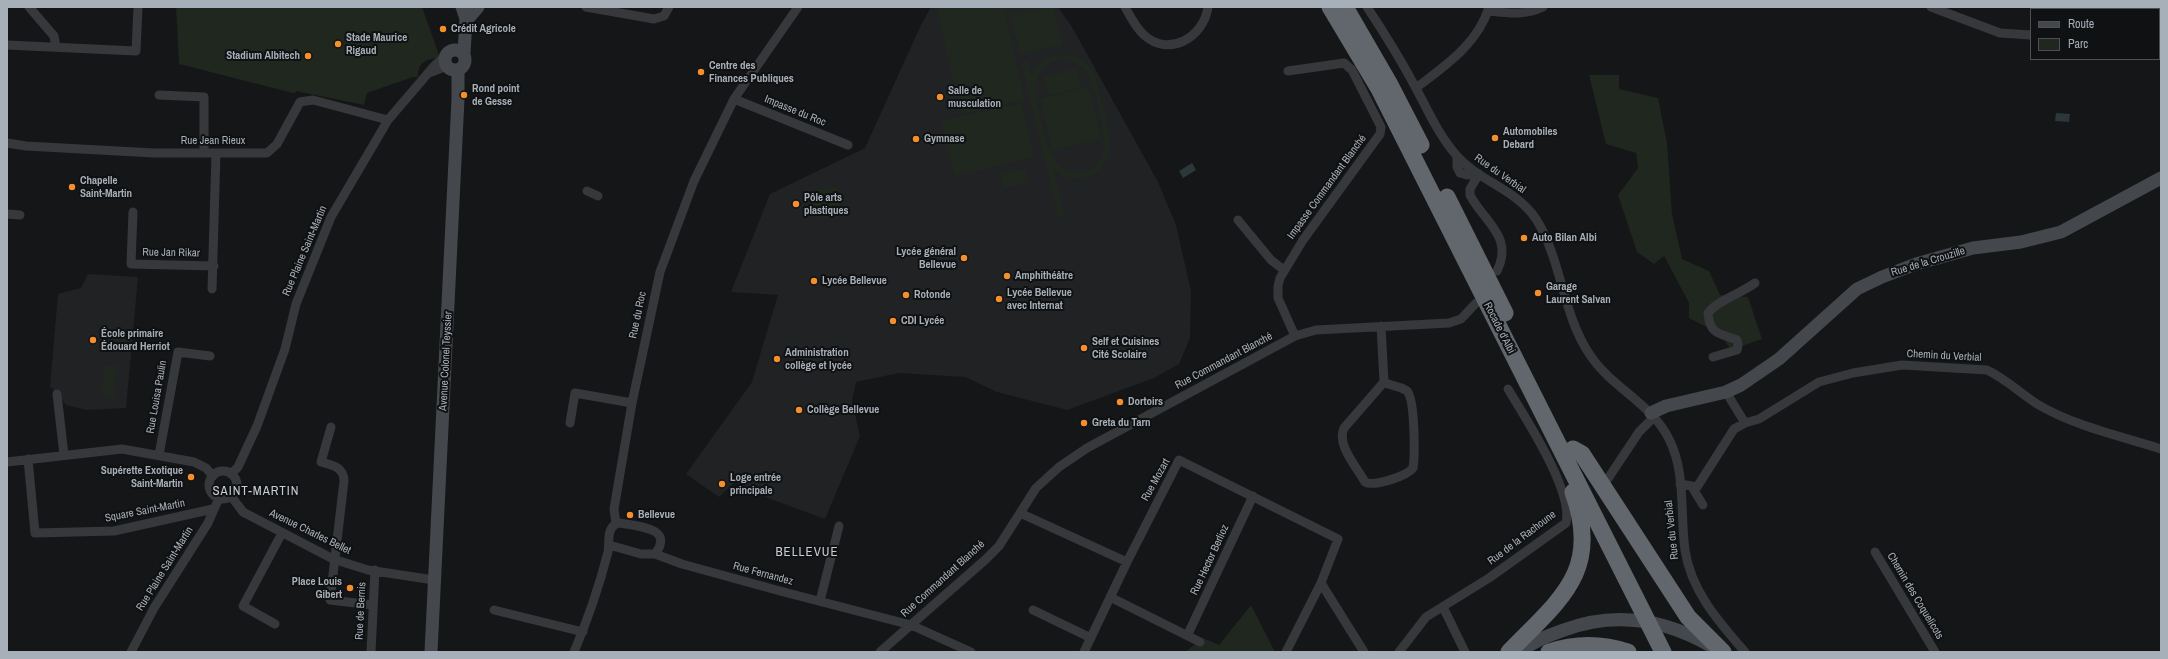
<!DOCTYPE html>
<meta charset="utf-8">
<style>
body{margin:0}
#map{position:relative;width:2168px;height:659px;overflow:hidden;background:#151617;font-family:"Archivo Narrow",sans-serif}
canvas{display:block}
.frame{position:absolute;inset:0;border:8px solid #a7afb8;pointer-events:none}
.legend{position:absolute;left:2030px;top:8px;width:130px;height:52px;box-sizing:border-box;background:#101112;border:1px solid #4c5054;margin:0;padding:5px 7px;list-style:none;font-size:12px;color:#a7afb8}
.legend li{display:flex;align-items:center;gap:8px;height:20px}
.legend b{width:20px;border:1px solid #4c5054}
</style>
<div id="map">
<canvas width="2168" height="659"></canvas>
<div class="frame"></div>
<ul class="legend">
<li><b style="height:5px;background:#44484c"></b>Route</li>
<li><b style="height:11px;background:#1f271f"></b>Parc</li>
</ul>
</div>
<script>
const ctx = document.querySelector('canvas').getContext('2d');
ctx.lineJoin = 'round';
function paint(path, color) {
  ctx.fillStyle = color;
  ctx.fill(path, 'evenodd');
}
function trace(path, color, width, dash) {
  ctx.strokeStyle = color;
  ctx.lineWidth = width;
  ctx.lineCap = dash ? 'butt' : 'round';
  ctx.setLineDash(dash || []);
  ctx.stroke(path);
}
function drawText(font, color, halo, rows, align = 'center') {
  ctx.font = font + ' "Archivo Narrow",sans-serif';
  ctx.lineWidth = 4;
  ctx.setLineDash([]);
  ctx.textBaseline = 'middle';
  ctx.strokeStyle = halo;
  ctx.fillStyle = color;
  for (const [text, x, y, turn = 0] of rows) {
    ctx.save();
    ctx.translate(x, y);
    ctx.rotate((+turn || 0) * Math.PI / 180);
    ctx.textAlign = isNaN(turn) ? turn : align;
    if (halo) ctx.strokeText(text, 0, 0);
    ctx.fillText(text, 0, 0);
    ctx.restore();
  }
}
paint(new Path2D(`
 M931,7H1058L1072,27L1158,182L1176,225L1191,291L1190,338L1179,364L1154,378L1067,410L997,392L965,377L899,373L856,382L852,401L860,436L825,519L773,500L735,482L719,497L686,474L752,382L778,295L731,292L770,194L865,148L921,25Z
 M88,274L138,277L126,408L87,410L66,405L58,393L50,387L58,294L81,288Z`), '#212224');
paint(new Path2D(`
 M176,7H422L439,55L437,58C424,60 418,63 418,77H413L367,93L364,105L296,91L295,93H293L179,64Z
 M936,7H1004L1025,100L961,114Z
 M1044,7H1054L1063,45L1020,55L1010,15Z
 M1062,54C1074,55 1084,59 1091,69C1097,78 1099,91 1101,101C1105,115 1111,131 1110,146C1110,166 1092,180 1073,179C1066,178 1060,174 1054,170L1064,215L1058,216L1021,62L1028,61L1032,75C1038,61 1048,56 1062,54ZM1061,59C1071,60 1078,63 1085,70C1095,82 1108,142 1102,156C1099,164 1090,171 1082,172C1045,178 1042,119 1036,94C1035,75 1042,64 1061,59Z
 M1077,68L1081,87L1048,96L1043,77Z
 M1589,75H1619V89L1658,98L1667,143L1672,214L1682,259L1709,271L1720,295L1748,297L1762,339L1731,350L1720,334L1689,318V303L1664,256L1654,264L1637,252L1618,195L1638,168L1636,153L1606,144Z
 M1089,87L1101,139L1052,151L1040,99Z
 M1022,103L1034,157L954,176L941,121Z
 M1026,168L1029,182L1003,188L1000,173Z
 M837,186L842,214L818,220L812,191Z
 M104,365L117,366L114,397L102,396Z
 M1251,605L1275,652H1185L1203,638L1219,645Z`), '#1f271f');
paint(new Path2D(`
 M2056,113L2070,114L2069,122L2055,121Z
 M1192,163L1196,170L1183,178L1179,171Z`), '#2b373b');
trace(new Path2D(`
 M29,7L54,36L56,47
 M586,7L654,19L664,16L669,7
 M1125,7C1130,16 1136,28 1144,35C1169,58 1204,37 1208,7
 M1367,7C1385,34 1402,62 1417,90C1429,113 1440,137 1457,156C1480,182 1516,189 1536,219C1562,260 1562,314 1590,355C1612,388 1651,403 1669,439C1686,472 1680,514 1685,550C1691,591 1719,622 1745,652
 M1931,7L2000,33L2031,35
 M1488,11C1508,13 1524,16 1543,7
 M2159,11H2161
 M7,45L136,51L138,7
 M1288,71L1344,63L1352,70L1381,127L1380,134L1303,240L1280,278L1278,286V298L1295,336
 M429,73L447,66
 M1416,88C1445,66 1478,44 1489,7
 M159,95L204,97V153
 M734,99L848,145
 M7,143L26,146L154,153H267L277,144L300,102L313,100L388,120
 M1457,156V167L1460,173L1467,175L1479,174
 M1479,174L1470,189V195C1485,223 1514,237 1497,271
 M587,191L598,196
 M133,212L131,264L214,266
 M7,214L20,215
 M1238,220L1271,260L1284,270
 M212,289L216,153
 M1381,326L1384,382
 M1713,357L1737,350L1738,345L1737,340C1719,333 1710,335 1708,313C1718,300 1740,294 1755,283
 M1384,382C1390,386 1401,386 1407,391C1415,399 1415,455 1413,468C1407,476 1374,487 1365,482C1357,467 1336,445 1344,428Z
 M1726,392L1745,423
 M57,394L64,455
 M570,423L575,393L632,403
 M331,427L321,462C332,465 344,467 344,481L330,600L373,605
 M159,455L178,352L210,356
 M28,459L35,533L114,531L213,509
 M7,462L122,449L194,462L206,468L213,476
 M209 485a14 14 0 1 1 28 0a14 14 0 1 1-28 0Z
 M231,474L238,467L257,426L285,349L296,304L331,217L388,120L435,65L447,54
 M1607,480L1639,432L1654,417
 M1680,484L1697,487L1734,429L1745,423L1759,419L1819,382L1853,373L1902,365L1987,370C2006,379 2020,393 2037,404C2074,426 2120,436 2161,449
 M1692,487L1703,505
 M231,496L243,512L333,559L368,570L434,580
 M1020,513L1127,562
 M616,524L614,509L632,403L660,272L694,181L734,99L798,7
 M616,524L620,523C638,526 675,528 655,554
 M609,545L641,554H655L682,564L780,591L911,625L971,652
 M1875,552L1935,652
 M1321,583L1364,652
 M1110,597L1200,642
 M820,601L839,526
 M1443,607L1465,652
 M494,610L583,632
 M1033,610L1091,638
 M275,624L243,606L282,533
 M1188,634L1253,496
 M131,652L154,608L208,523L219,498
 M371,652L375,570
 M574,652C588,619 599,587 608,552C610,543 606,529 616,524
 M880,652L985,560L999,546L1036,488L1059,467L1087,448L1295,336L1316,330L1449,323L1461,319L1476,303
 M1084,652L1127,562L1179,460L1338,539L1321,583L1286,652
 M1399,652L1426,617L1489,578L1566,523C1574,492 1525,417 1508,389`), '#36383c', 9);
trace(new Path2D(`
 M462,7L466,19L464,53
 M466,21L478,7
 M445 60a10 10 0 1 1 20 0a10 10 0 1 1-20 0Z
 M1651,413L1666,406L1726,392L1741,385L1779,359L1857,289L1882,277L1916,264L1973,248L2021,242L2061,232L2161,178
 M431,652L458,99V70
 M1520,652C1534,641 1547,636 1564,630C1615,611 1664,619 1711,646`), '#44484c', 13);
trace(new Path2D(`
 M1330,7L1379,89L1663,652
 M1345,7L1389,83L1421,145
 M1447,197L1505,313
 M1573,449L1582,454L1688,617L1723,652
 M1509,652C1559,600 1602,572 1573,492
 M1549,652C1576,643 1601,643 1628,652`), '#62676d', 17);
for (const [x, y, r, color] of [
 [443,29,4,"#f58e2f"],
 [338,44,4,"#f58e2f"],
 [308,56,4,"#f58e2f"],
 [701,72,4,"#f58e2f"],
 [464,95,4,"#f58e2f"],
 [940,97,4,"#f58e2f"],
 [1495,138,4,"#f58e2f"],
 [916,139,4,"#f58e2f"],
 [72,187,4,"#f58e2f"],
 [796,204,4,"#f58e2f"],
 [1524,238,4,"#f58e2f"],
 [964,258,4,"#f58e2f"],
 [1007,276,4,"#f58e2f"],
 [814,281,4,"#f58e2f"],
 [1538,293,4,"#f58e2f"],
 [906,295,4,"#f58e2f"],
 [999,299,4,"#f58e2f"],
 [893,321,4,"#f58e2f"],
 [93,340,4,"#f58e2f"],
 [1084,348,4,"#f58e2f"],
 [777,359,4,"#f58e2f"],
 [1120,402,4,"#f58e2f"],
 [799,410,4,"#f58e2f"],
 [1084,423,4,"#f58e2f"],
 [191,477,4,"#f58e2f"],
 [722,484,4,"#f58e2f"],
 [630,515,4,"#f58e2f"],
 [350,588,4,"#f58e2f"]
]) {
  const dot = new Path2D();
  dot.arc(x, y, r, 0, 2 * Math.PI);
  ctx.fillStyle = color;
  ctx.fill(dot);
  trace(dot, '#101112', 1.5);
}
drawText('bold 11px', '#a7afb8', '#101112', [
 ["Crédit Agricole",451,29],
 ["Stade Maurice",346,38],
 ["Rigaud",346,51],
 ["Stadium Albitech",300,56,"right"],
 ["Centre des",709,66],
 ["Finances Publiques",709,79],
 ["Rond point",472,89],
 ["de Gesse",472,102],
 ["Salle de",948,91],
 ["musculation",948,104],
 ["Automobiles",1503,132],
 ["Debard",1503,145],
 ["Gymnase",924,139],
 ["Chapelle",80,181],
 ["Saint-Martin",80,194],
 ["Pôle arts",804,198],
 ["plastiques",804,211],
 ["Auto Bilan Albi",1532,238],
 ["Lycée général",956,252,"right"],
 ["Bellevue",956,265,"right"],
 ["Amphithéâtre",1015,276],
 ["Lycée Bellevue",822,281],
 ["Garage",1546,287],
 ["Laurent Salvan",1546,300],
 ["Lycée Bellevue",1007,293],
 ["avec Internat",1007,306],
 ["Rotonde",914,295],
 ["CDI Lycée",901,321],
 ["École primaire",101,334],
 ["Édouard Herriot",101,347],
 ["Self et Cuisines",1092,342],
 ["Cité Scolaire",1092,355],
 ["Administration",785,353],
 ["collège et lycée",785,366],
 ["Dortoirs",1128,402],
 ["Collège Bellevue",807,410],
 ["Greta du Tarn",1092,423],
 ["Supérette Exotique",183,471,"right"],
 ["Saint-Martin",183,484,"right"],
 ["Loge entrée",730,478],
 ["principale",730,491],
 ["Bellevue",638,515],
 ["Place Louis",342,582,"right"],
 ["Gibert",342,595,"right"]
], 'left');
drawText('11px', '#a7afb8', '#101112', [
 ["Impasse du Roc",795,111,22],
 ["Rue Jean Rieux",213,141],
 ["Rue du Verbial",1500,174,35],
 ["Impasse Commandant Blanché",1327,187,-54],
 ["Rue Plaine Saint-Martin",305,251,-67],
 ["Rue Jan Rikar",171,253,1],
 ["Rue de la Crouzille",1928,262,-17],
 ["Rue du Roc",638,315,-78],
 ["Rocade d'Albi",1499,328,63],
 ["Chemin du Verbial",1944,356,3],
 ["Avenue Colonel Teyssier",446,361,-87],
 ["Rue Commandant Blanché",1224,361,-28],
 ["Rue Louisa Paulin",157,397,-80],
 ["Rue Mozart",1156,480,-61],
 ["Square Saint-Martin",145,511,-11],
 ["Rue du Verbial",1672,530,-96],
 ["Avenue Charles Bellet",310,532,26],
 ["Rue de la Rachoune",1522,538,-37],
 ["Rue Hector Berlioz",1210,560,-65],
 ["Rue Plaine Saint-Martin",165,569,-58],
 ["Rue Fernandez",763,574,15],
 ["Rue Commandant Blanché",943,579,-42],
 ["Chemin des Coquelicots",1915,596,59],
 ["Rue de Bernis",361,611,-87]
]);
ctx.letterSpacing = '1px';
drawText('13px', '#c8cdd3', '#101112', [
 ["SAINT-MARTIN",256,492],
 ["BELLEVUE",807,553]
]);
ctx.letterSpacing = '0px';
</script>
